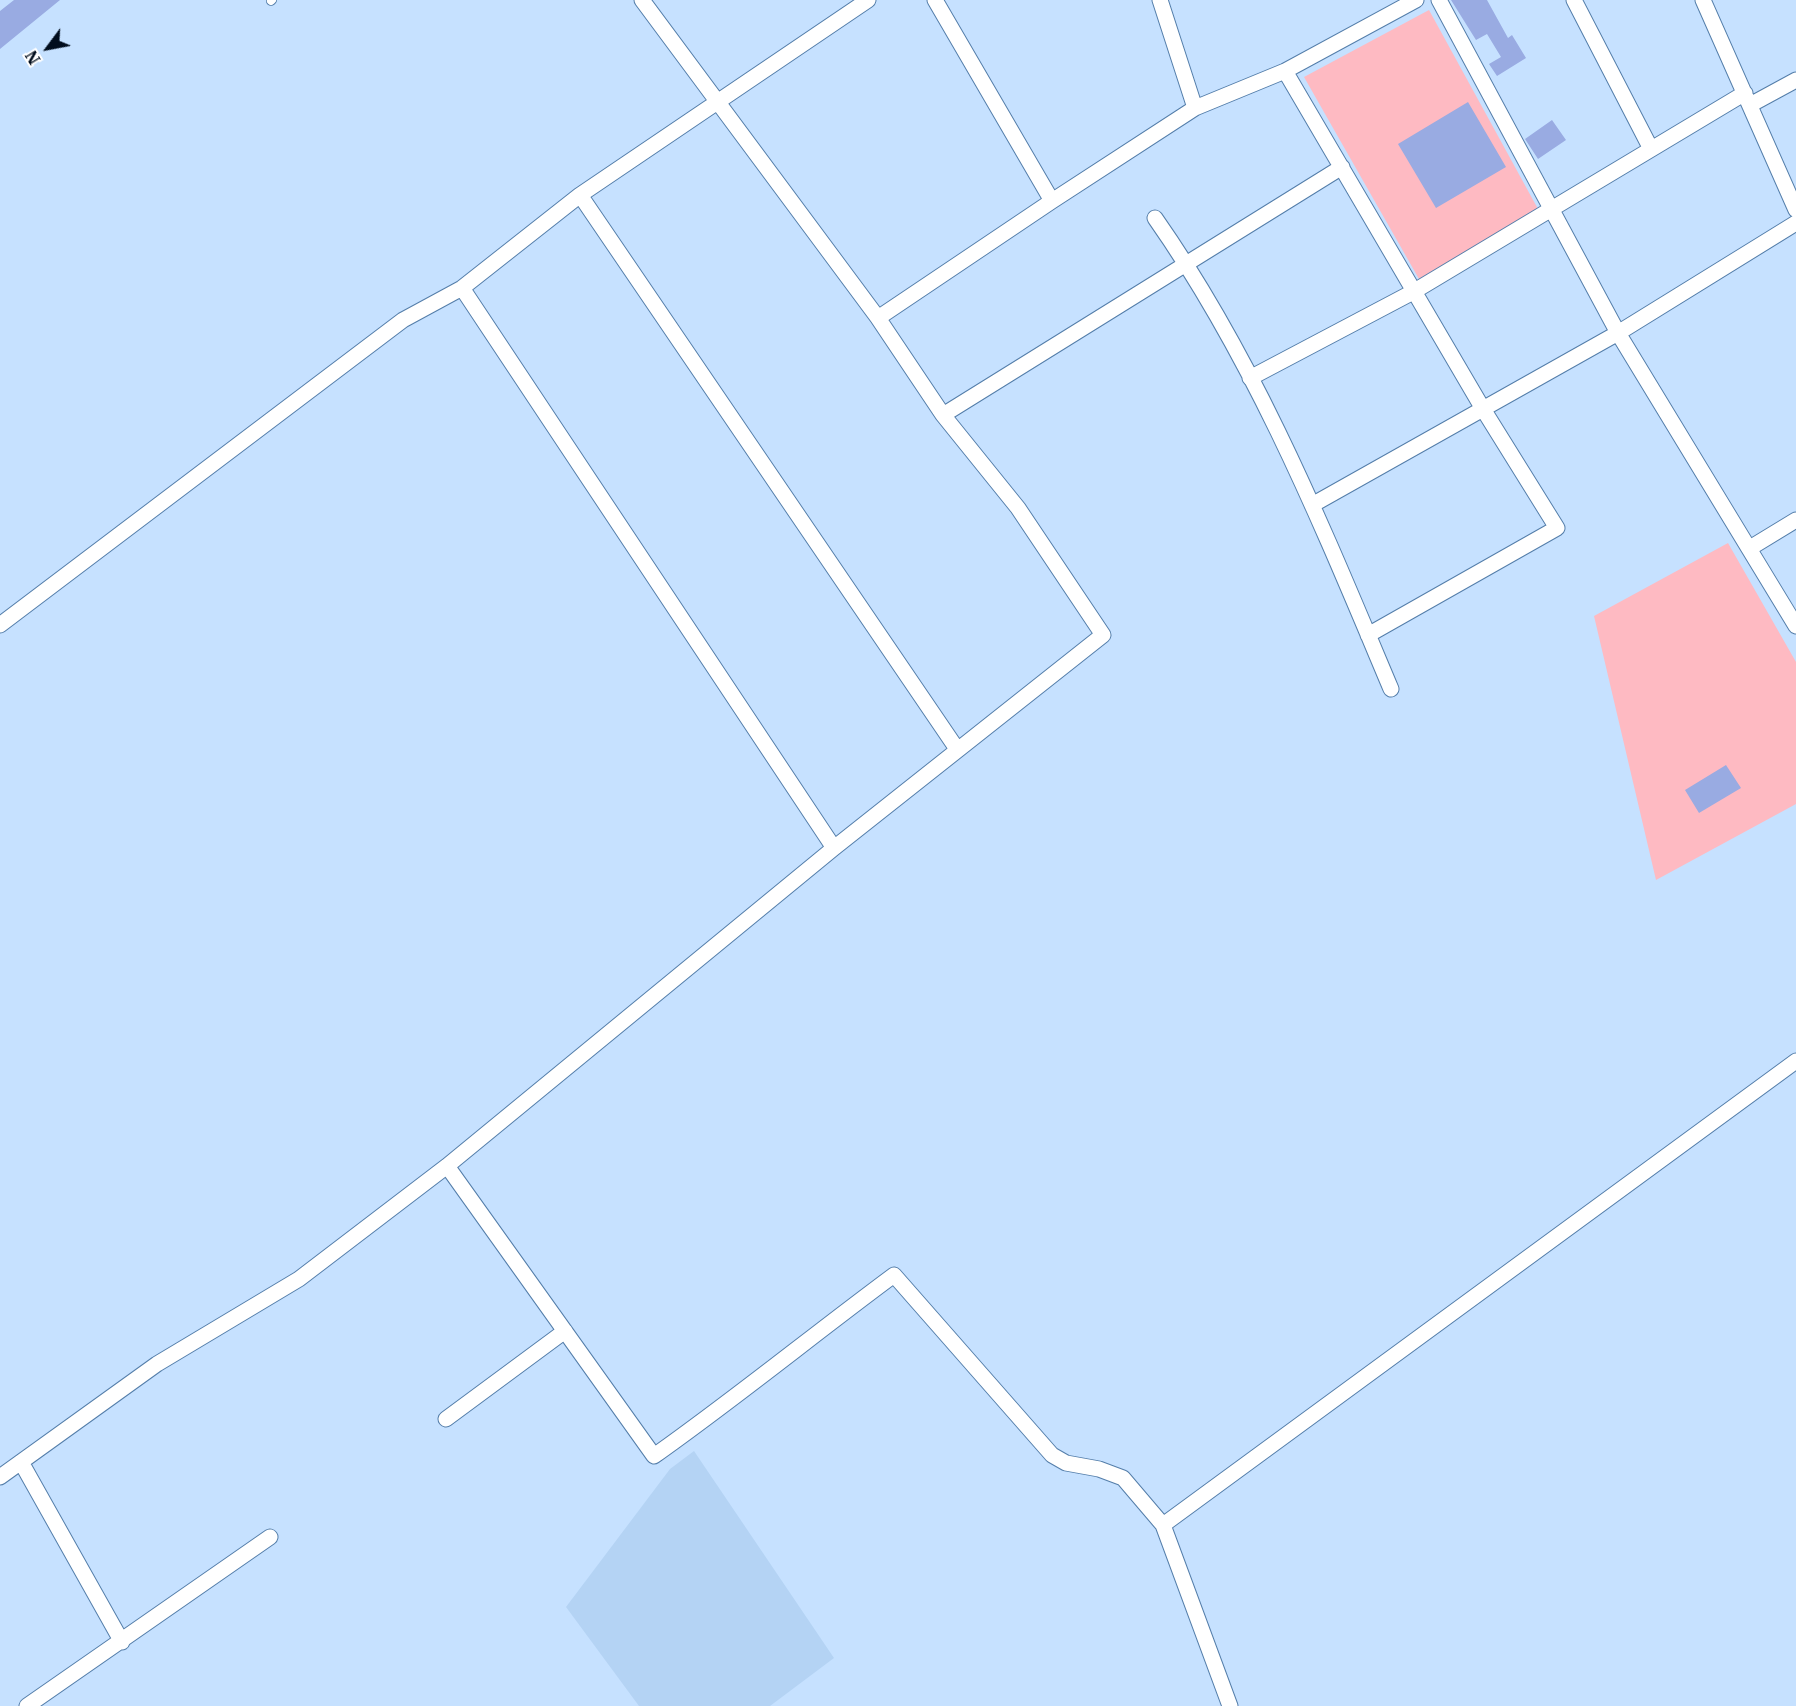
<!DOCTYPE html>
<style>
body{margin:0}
#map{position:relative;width:1796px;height:1706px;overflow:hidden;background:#c6e1ff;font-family:"IBM Plex Serif",serif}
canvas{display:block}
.north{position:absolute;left:18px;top:18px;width:60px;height:60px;-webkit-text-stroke:4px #fff;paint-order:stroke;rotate:238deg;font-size:16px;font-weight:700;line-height:24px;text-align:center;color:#010d1d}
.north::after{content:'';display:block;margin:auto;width:21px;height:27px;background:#010d1d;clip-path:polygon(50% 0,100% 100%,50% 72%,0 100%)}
</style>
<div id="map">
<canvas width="1796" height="1706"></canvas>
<div class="north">N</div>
</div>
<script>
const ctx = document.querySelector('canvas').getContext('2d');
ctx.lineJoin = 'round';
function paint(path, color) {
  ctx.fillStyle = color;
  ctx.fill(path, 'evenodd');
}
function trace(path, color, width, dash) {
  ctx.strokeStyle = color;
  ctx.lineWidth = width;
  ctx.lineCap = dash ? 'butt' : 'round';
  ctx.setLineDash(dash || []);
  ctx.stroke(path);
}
paint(new Path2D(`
 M694,1451L834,1658L770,1706H639L566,1607L670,1469Z`), '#b4d3f4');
paint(new Path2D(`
 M1429,10L1538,209L1419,279L1304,77Z
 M1728,543L1796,662V804L1656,880L1594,616Z`), '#febac2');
paint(new Path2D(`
 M14,0H60L0,49V11Z
 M1451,0H1487L1508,38L1512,35L1526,58L1497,76L1489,64L1501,57L1487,34L1476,40Z
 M1468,102L1506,167L1436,208L1398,144Z
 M1552,120L1566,140L1538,159L1525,139Z
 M1726,765L1741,788L1699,813L1685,790Z`), '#99abe2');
const service = new Path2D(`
 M271,1L272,0`);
const minor = new Path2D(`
 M935,0L1052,201
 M1439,0L1618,333L1796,626
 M1574,0L1651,149
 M1703,0L1796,210
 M1285,71L1483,409L1557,528L1368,635
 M1750,105L1796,80
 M1195,108L1285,71L1416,0
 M580,195L957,749
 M1155,218C1256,362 1323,528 1391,689
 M462,288L834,848
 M878,318L1052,201L1195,108L1160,0
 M1250,378L1413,292L1745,93
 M943,415L1342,167
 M1312,505L1618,333L1796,223
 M1750,548L1796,520
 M0,625L403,320L462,288L580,195L868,0
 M447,1166L654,1456C736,1398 813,1335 894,1275L1052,1455L1066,1463L1099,1469L1123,1478L1163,1525L1230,1706
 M446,1419L565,1331
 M21,1462L122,1642
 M0,1477L157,1364L299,1279L447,1166L834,848L1103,635L1018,508L943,415L878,318L642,0
 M1163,1525L1796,1061
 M27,1706L270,1537`);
trace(service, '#547eaa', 10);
trace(minor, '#547eaa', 17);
trace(service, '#fff', 8);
trace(minor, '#fff', 15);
</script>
